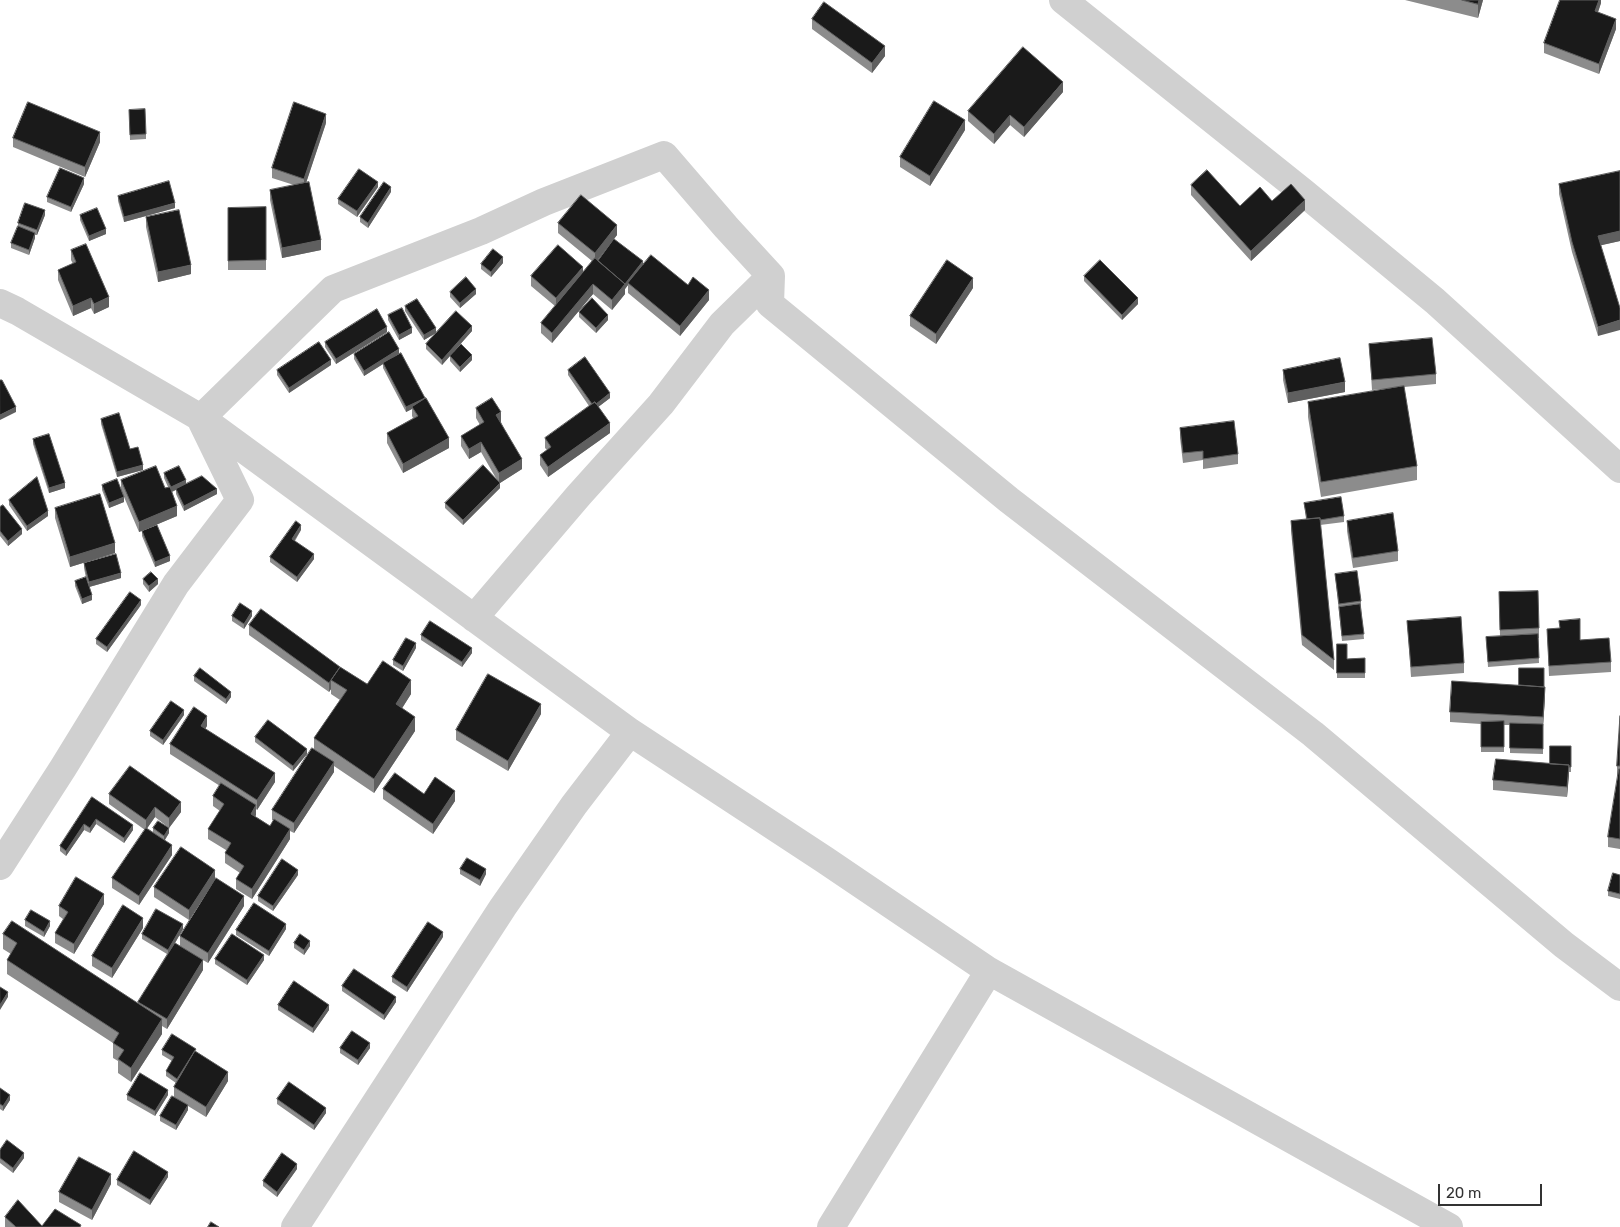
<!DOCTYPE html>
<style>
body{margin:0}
#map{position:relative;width:1620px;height:1227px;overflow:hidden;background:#fff;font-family:Rubik,sans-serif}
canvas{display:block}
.scale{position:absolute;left:1438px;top:1184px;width:104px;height:22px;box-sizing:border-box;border:2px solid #333;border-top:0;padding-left:6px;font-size:15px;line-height:18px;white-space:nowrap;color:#333;-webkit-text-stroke:4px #fff;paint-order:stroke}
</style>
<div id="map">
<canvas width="1620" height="1227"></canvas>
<div class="scale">20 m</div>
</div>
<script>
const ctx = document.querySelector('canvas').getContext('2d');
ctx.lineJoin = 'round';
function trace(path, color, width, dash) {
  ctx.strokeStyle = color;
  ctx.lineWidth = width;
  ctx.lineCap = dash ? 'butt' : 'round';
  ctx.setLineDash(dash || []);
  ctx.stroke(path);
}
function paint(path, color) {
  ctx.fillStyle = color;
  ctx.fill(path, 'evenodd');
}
trace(new Path2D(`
 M1063,0L1303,192L1435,301L1620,469
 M0,303L17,311L201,418L630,732L825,860L989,971L1449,1227
 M201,418L333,289L481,231L544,202L664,155L726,227L771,276L770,304L1009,500L1313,734L1564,945L1620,987
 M474,618L579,495L661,404L722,324L771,276
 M0,866L63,768L176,584L240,500L202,422
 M295,1227L503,907L574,805L630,732
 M831,1227L989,971`), '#d0d0d0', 28);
paint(new Path2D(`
 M1405,0H1483L1478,18Z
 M1601,0V3L1598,12L1616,29L1599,74L1544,53V43Z
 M812,19L885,56L872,73L812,29Z
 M1063,92L1024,137L1010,125L994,144L968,121V111Z
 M129,110L146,134V139L130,140Z
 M326,123L306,183L321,250L282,258L270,200V190L294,185L272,178V168Z
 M965,130L930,186L900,167V157Z
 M13,138L100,142L85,177L13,147Z
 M1620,171V241L1601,245L1598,336L1572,252L1559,194V184Z
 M84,184L71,212L47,202V197Z
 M1191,185L1240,206L1272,201L1305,210L1251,261L1191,195Z
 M378,187L357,217L338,204V199Z
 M391,192L368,228L360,222V217Z
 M118,196L175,208L124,222L118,201Z
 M266,207V270H228V208Z
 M45,215L37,235H35V238L29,255L11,248V243L18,227V223Z
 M80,215L106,234L89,241L80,220Z
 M146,217L191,274L158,282L146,227Z
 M558,223L617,235L614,239L643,265L688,285L709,300L680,336L628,293V285L625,289V294L612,310L593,294L552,343L541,333V323L555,306L531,286V276L583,272L592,261L558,233Z
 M71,250L109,307L94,314L91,308L73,316L58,280V270L73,264L71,260Z
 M503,263L491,277L481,269V264Z
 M1084,276L1138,304L1122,320L1084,281Z
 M973,288L936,344L910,326V316Z
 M450,292L476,294L460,308L450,297Z
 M405,306L436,333L472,331L453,352L472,360L460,372L450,361V356L442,365L426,349V344L436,333L424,340L405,311Z
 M579,312L608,320L596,333L579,317Z
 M388,315L412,333L399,340L388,320Z
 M387,332L336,364L325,347V342Z
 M1369,344L1436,374V384L1404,387L1417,466V480L1321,497L1308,417V402L1385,389L1372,390Z
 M354,354H399L392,358L425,399L449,448L403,473L387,443V433L413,418L412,416V409L406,412L383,368V364L364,376L354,359Z
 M331,365L289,393L277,375V370Z
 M568,370L610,398L598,407L610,433L548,477L540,465V455L547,450L545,448V438L589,406L568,375Z
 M1283,370L1345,392L1288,403L1283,380Z
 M476,408L501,422L522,469L500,483V488L463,525L445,508V503L497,480L481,452L469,459L461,446V436L480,425L476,418Z
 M101,419L130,449L143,470L117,477L101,424Z
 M1180,428L1238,454V464L1203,469V460L1183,463L1180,438Z
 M33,439L65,488L49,493L33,444Z
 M164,473L186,484L217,494L184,511L176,494V490L172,492L177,516L139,532L121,490V480L165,488L168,487L164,478Z
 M102,485L124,502L109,508L102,490Z
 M9,500L48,516L27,531L9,505Z
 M1304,503L1344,516V522L1320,525L1334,660V670L1302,645L1291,531V521L1306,519Z
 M0,507L22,534L8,546L0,536Z
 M55,508L115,553L70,567L55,518Z
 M1347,521L1398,551V561L1353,568L1347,531Z
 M301,530L295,541L314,559L297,582L270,562V557Z
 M142,531L170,561L155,567L142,536Z
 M84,563L121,578L89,587L92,600L82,604L75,586V581L86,578L84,568Z
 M1335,574L1361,601V606L1364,639L1342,641Z
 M143,579L158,584L149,592L143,584Z
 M1499,592L1539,628V638H1538L1539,663L1488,667L1486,637L1500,636Z
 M141,605L107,652L96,644V639Z
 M232,616H252L244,629L232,621Z
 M1407,621L1464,663V673L1411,677Z
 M249,625L340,667L367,684L411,694L402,708L415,731L374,793L334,766V772L294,833L290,831V839L252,899L236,889V879L240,873L225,863V853L226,850L208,839V829L220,811L213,806V796L220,786L170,754V744L207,726L205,729L275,782L257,810L256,809V815L255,816L270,826L274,820H272V810L314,750V738L340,700L331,694V689L329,692L249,635Z
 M1547,629L1580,640L1611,662V672L1549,676Z
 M421,635L472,653L462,667L421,640Z
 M1337,644L1347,659L1365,658V678H1337Z
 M416,648L403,671L393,665V660Z
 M194,676L231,697L226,704L194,681Z
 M1544,687L1545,697L1543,727V754L1510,753V725H1504V752H1481V724L1450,722V712Z
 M541,714L508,771L456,740V730Z
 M184,715L163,745L150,736V731Z
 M1620,716V849L1608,847V837L1618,776H1617V766Z
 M255,737L307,754L293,771L255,742Z
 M1571,746V772H1569L1567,797L1493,790V780L1550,764Z
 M383,789L424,794L455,801L433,834L383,799Z
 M109,794L181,812L169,828L155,817L147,828L153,832V828L169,833L165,840L172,855L139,905L112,888V878L145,830L109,804Z
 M92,797L133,830L124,843L96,824L90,833L84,830L66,856L60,851V846Z
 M460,869L486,874L480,886L460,874Z
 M298,875L273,911L258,901V896Z
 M1620,875V899L1608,896V891Z
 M215,880L189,920L154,897V887Z
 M104,904L74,954L55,943V933L63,919L59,916V906Z
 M244,906L208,963L203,960V970L167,1029L162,1026V1034L131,1082L118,1073V1061L113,1058V1043L7,974V960L11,954L3,949V934L138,1003V1002L167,954L142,939V934L183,929L175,943L180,946V936Z
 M25,920L50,926L44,937L25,926Z
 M143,928L112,978L92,966V956Z
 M286,929L269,956L236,935V930Z
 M443,937L407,992L392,982V977Z
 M294,943L310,946L304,955L294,948Z
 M215,959L264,960L247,985L215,964Z
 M342,986L396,1002L384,1020L342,991Z
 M278,1005L329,1010L313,1033L278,1010Z
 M340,1048H370L358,1065L340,1053Z
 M162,1050L196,1052L228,1081L206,1117L188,1106V1110L176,1130L160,1121V1116L174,1097V1087L176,1083L166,1076V1071L172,1061L162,1055Z
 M0,1088L10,1100L3,1111L0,1109Z
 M127,1095H168L155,1116L127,1100Z
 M277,1099L326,1113L314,1130L277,1104Z
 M0,1150L24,1158L13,1173L0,1163Z
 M297,1169L277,1197L263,1186V1181Z
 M168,1177L150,1205L117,1185V1180Z
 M111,1184L92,1220L59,1202V1192Z
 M5,1217L42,1226L81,1227H5Z`), '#8c8c8c');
paint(new Path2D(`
 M1479,0H1483L1478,18V4Z
 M1599,0H1601V3L1595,21V11Z
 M1616,19V29L1599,74V64Z
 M885,46V56L872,73V63Z
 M1063,82V92L1024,137V127Z
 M326,114V123L304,189V179Z
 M1010,115V125L994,144V134Z
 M965,120V130L930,186V176Z
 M100,132V142L85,177V167Z
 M84,178V184L71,212V207Z
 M378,182V187L357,217V211Z
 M391,187V192L368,228V223Z
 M1305,200V210L1251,261V251Z
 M175,203V208L124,222V217Z
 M45,210V215L37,235V230Z
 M617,225V235L595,263V253Z
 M106,229V234L89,241V236Z
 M1620,231V241L1598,246V236Z
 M35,233V238L29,255V250Z
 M321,240V250L282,258V248Z
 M503,257V263L491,277V272Z
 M643,261V266L628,283V285L625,289V284Z
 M191,265V274L158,282V272Z
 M583,267V277L556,308V298Z
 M973,278V288L936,344V334Z
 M593,284V294L552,343V333Z
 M625,284V294L612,310V300Z
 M476,289V294L460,308V303Z
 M709,290V300L680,336V326Z
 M109,297V307L94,314V304Z
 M91,298V308L73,316V306Z
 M1138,298V304L1122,320V315Z
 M608,315V320L596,333V328Z
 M1620,320V330L1598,336V327Z
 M472,326V331L442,365V360Z
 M387,327V332L336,364V359Z
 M412,328V333L399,340V335Z
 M436,328V333L424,340V335Z
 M399,349V354L364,376V371Z
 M472,355V360L460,372V367Z
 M331,360V365L289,393V388Z
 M1345,382V392L1288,403V393Z
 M610,393V398L593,411V406Z
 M425,398V403L412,407V409L406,412V407Z
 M16,407V412L0,420V415Z
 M501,412V422L496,425V415Z
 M610,423V433L548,477V467Z
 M449,438V448L403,473V464Z
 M481,442V452L469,459V449Z
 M522,459V469L500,483V488L463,525V520L499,483V473Z
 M143,465V470L117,477V472Z
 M186,480V485L171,492V487Z
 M65,483V488L49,493V488Z
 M217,489V494L184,511V506Z
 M124,497V502L109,508V503Z
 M177,506V516L139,532V522Z
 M48,511V516L27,531V526Z
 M301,525V530L292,544V539Z
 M22,529V534L8,546V541Z
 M115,543V553L70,567V557Z
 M314,554V559L297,582V577Z
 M170,556V561L155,567V562Z
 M121,573V578L89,587V582Z
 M158,579V584L149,592V586Z
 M92,595V600L82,604V599Z
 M141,600V605L107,652V647Z
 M252,611V616L244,629V624Z
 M416,643V648L403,671V666Z
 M472,648V653L462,667V662Z
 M340,667L331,680V689L329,692V683Z
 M411,680V694L396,718V704Z
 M1545,687V697L1543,727V717Z
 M231,692V697L226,704V699Z
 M541,704V714L508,771V761Z
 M184,710V715L163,745V740Z
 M207,716V726L201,736V726Z
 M415,717V731L374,793V779Z
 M307,749V754L293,771V766Z
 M334,762V772L294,833V823Z
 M1569,765V775L1567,797V787Z
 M275,773V782L257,810V800Z
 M455,791V801L433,834V824Z
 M181,802V812L169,828V818Z
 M256,805V815L251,824V814Z
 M155,807V817L146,830V820Z
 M96,819V824L90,833V828Z
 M84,824V830L66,856V851Z
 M133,825V830L124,843V838Z
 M169,828V833L164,841V836Z
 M290,829V839L252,899V889Z
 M172,845V855L139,905V896Z
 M486,869V874L480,886V880Z
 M215,870V880L189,920V910Z
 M298,870V875L273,911V906Z
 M104,894V904L74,954V944Z
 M244,896V906L208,963V953Z
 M143,918V928L112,978V968Z
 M50,921V926L44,937V932Z
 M183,924V929L168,955V950Z
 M286,924V929L269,956V951Z
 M443,932V937L407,992V987Z
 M310,941V946L304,955V950Z
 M264,955V960L247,985V980Z
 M203,960V970L167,1029V1019Z
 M8,992V997L0,1010V1005Z
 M396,997V1002L384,1020V1015Z
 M329,1005V1010L313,1033V1028Z
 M162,1019V1034L131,1082V1068Z
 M370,1043V1048L358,1065V1060Z
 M228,1072V1081L206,1117V1107Z
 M168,1090V1095L155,1116V1111Z
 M10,1095V1100L3,1111V1106Z
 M188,1105V1110L176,1130V1125Z
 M326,1108V1113L314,1130V1125Z
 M24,1153V1158L13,1173V1168Z
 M297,1164V1169L277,1197V1192Z
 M168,1172V1177L150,1205V1200Z
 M111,1174V1184L92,1220V1210Z`), '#5f5f5f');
const building = new Path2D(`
 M1462,0H1479L1478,4Z
 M1560,0H1599L1595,11L1616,19L1599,64L1544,43Z
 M824,2L885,46L872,63L812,19Z
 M1023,47L1063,82L1024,127L1010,115L994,134L968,111Z
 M934,101L965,120L930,176L900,157Z
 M28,102L100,132L85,167L13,138Z
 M294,102L326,114L304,179L272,168Z
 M145,109L146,134L130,135L129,110Z
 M60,168L84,178L71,207L47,197Z
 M359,169L378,182L357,211L338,199Z
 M1207,170L1240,206L1260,187L1272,201L1291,184L1305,200L1251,251L1191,185Z
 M1620,171V231L1598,236L1620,308V320L1598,327L1572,242L1559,184Z
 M169,181L175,203L124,217L118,196Z
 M309,182L321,240L282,248L270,190Z
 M384,182L391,187L368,223L360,217Z
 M581,195L617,225L595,253L558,223Z
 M25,203L45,210L37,230L18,223Z
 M266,207V260L228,261V208Z
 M97,208L106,229L89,236L80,215Z
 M179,210L191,265L158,272L146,217Z
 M18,226L35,233L29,250L11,243Z
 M614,239L643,261L625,284L598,261Z
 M86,244L109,297L94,304L91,298L73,306L58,270L76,262L71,250Z
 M558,245L583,267L556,298L531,276Z
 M493,249L503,257L491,272L481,264Z
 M651,255L688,285L693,277L709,290L680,326L628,283Z
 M595,258L625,284L612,300L593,284L552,333L541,323Z
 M947,260L973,278L936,334L910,316Z
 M1100,260L1138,298L1122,315L1084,276Z
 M466,277L476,289L460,303L450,292Z
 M592,298L608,315L596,328L579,312Z
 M417,299L436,328L424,335L405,306Z
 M402,308L412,328L399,335L388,315Z
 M377,309L387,327L336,359L325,342Z
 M456,311L472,326L442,360L426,344Z
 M389,332L399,349L364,371L354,354Z
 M1432,338L1436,374L1372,380L1369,344Z
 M319,342L331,360L289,388L277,370Z
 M461,344L472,355L460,367L450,356Z
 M401,353L425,398L406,407L383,363Z
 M585,357L610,393L596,404L595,402L592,404L568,370Z
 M1340,358L1345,382L1288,393L1283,370Z
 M0,380H2L16,407L0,415Z
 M1404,386L1417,466L1321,482L1308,402Z
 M426,398L449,438L403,464L387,433L418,416L412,407Z
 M492,398L501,412L496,415L522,459L499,473L481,442L469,449L461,436L484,422L476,408Z
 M595,402L610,423L548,467L540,455L551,447L545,438Z
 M119,413L130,449L138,447L143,465L117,472L101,419Z
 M1234,421L1238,454L1203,459V451L1183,453L1180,428Z
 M49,434L65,483L49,488L33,439Z
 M483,465L500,483L463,520L445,503Z
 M156,466L165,488L170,487L177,506L139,522L121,480Z
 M179,466L186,480L171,487L164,473Z
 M202,476L217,489L184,506L176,489Z
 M37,477L48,511L27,526L9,500Z
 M117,479L124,497L109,503L102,485Z
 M100,494L115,543L70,557L55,508Z
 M1341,497L1344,516L1320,520V518L1307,519L1304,503Z
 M3,505L22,529L8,541L0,531V507Z
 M1393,513L1398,551L1353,558L1347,521Z
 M1320,518L1334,660L1302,635L1291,521Z
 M296,521L301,525L292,539L314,554L297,577L270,557Z
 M157,525L170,556L155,562L142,531Z
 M116,554L121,573L89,582L84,563Z
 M1357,571L1361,601L1339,604L1335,574Z
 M151,572L158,579L149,586L143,579Z
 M86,577L92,595L82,599L75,581Z
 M1538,591L1539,628L1500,630L1499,592Z
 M130,592L141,600L107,647L96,639Z
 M240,603L252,611L244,624L232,616Z
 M1360,604L1364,634L1342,636L1339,607Z
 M261,609L340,667L329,683L249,625Z
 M1461,617L1464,663L1411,667L1407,621Z
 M1580,619V640L1609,638L1611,662L1549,666L1547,629L1560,628L1559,621Z
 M430,621L472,648L462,662L421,635Z
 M1538,634L1539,658L1488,662L1486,637Z
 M406,638L416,643L403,666L393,660Z
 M1337,644H1347V659L1365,658V673H1337Z
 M383,661L411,680L396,704L415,717L374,779L314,738L347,690L331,680L340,667L367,684Z
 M200,668L231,692L226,699L194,676Z
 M1519,668H1544V687L1519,685Z
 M488,674L541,704L508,761L456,730Z
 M1452,681L1545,687L1543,717L1450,712Z
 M171,701L184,710L163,740L150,731Z
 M194,707L207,716L201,726L275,773L257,800L170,744Z
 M1620,716V766H1617Z
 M268,720L307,749L293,766L255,737Z
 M1504,721V747H1481V722Z
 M1510,723L1543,724V749L1510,748Z
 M1550,746H1571V767H1569V765L1550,764Z
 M312,748L334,762L294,823L272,810Z
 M1496,759L1569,765L1567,787L1493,780Z
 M130,766L181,802L169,818L155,807L146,820L109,794Z
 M1619,769H1620V839L1608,837Z
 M395,773L424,794L435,777L455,791L433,824L383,789Z
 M221,783L256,805L251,814L270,826L274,819L290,829L252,889L236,879L244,866L225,853L231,843L208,829L224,804L213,796Z
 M92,797L133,825L124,838L96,819L90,828L84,824L66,851L60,846Z
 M158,821L169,828L164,836L153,828Z
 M146,828L172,845L139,896L112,878Z
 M181,847L215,870L189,910L154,887Z
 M467,858L486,869L480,880L460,869Z
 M282,859L298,870L273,906L258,896Z
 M1613,873L1620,875V894L1608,891Z
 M76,877L104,894L74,944L55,933L68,912L59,906Z
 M216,878L244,896L208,953L180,936Z
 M254,903L286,924L269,951L236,930Z
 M123,905L143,918L112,968L92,956Z
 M156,909L183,924L168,950L142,934Z
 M31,910L50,921L44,932L25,920Z
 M12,921L162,1019L131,1068L118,1059L124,1050L113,1043L119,1033L7,960L17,943L3,934Z
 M428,922L443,932L407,987L392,977Z
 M232,934L264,955L247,980L215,959Z
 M300,934L310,941L304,950L294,943Z
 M175,943L203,960L167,1019L138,1002Z
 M354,969L396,997L384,1015L342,986Z
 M294,981L329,1005L313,1028L278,1005Z
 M0,987L8,992L0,1005Z
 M352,1031L370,1043L358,1060L340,1048Z
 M172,1034L196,1049L177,1079L166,1071L174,1057L162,1050Z
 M195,1051L228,1072L206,1107L174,1087Z
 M140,1073L168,1090L155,1111L127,1095Z
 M289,1082L326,1108L314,1125L277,1099Z
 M0,1088L10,1095L3,1106L0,1104Z
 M172,1096L188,1105L176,1125L160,1116Z
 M7,1140L24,1153L13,1168L0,1158V1150Z
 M134,1151L168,1172L150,1200L117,1180Z
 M282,1153L297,1164L277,1192L263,1181Z
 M79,1157L111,1174L92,1210L59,1192Z
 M18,1200L42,1226L55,1209L81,1225L80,1227H16L5,1217Z
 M211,1222L219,1227H208Z`);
paint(building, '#1a1a1a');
trace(building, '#5f5f5f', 1);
</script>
